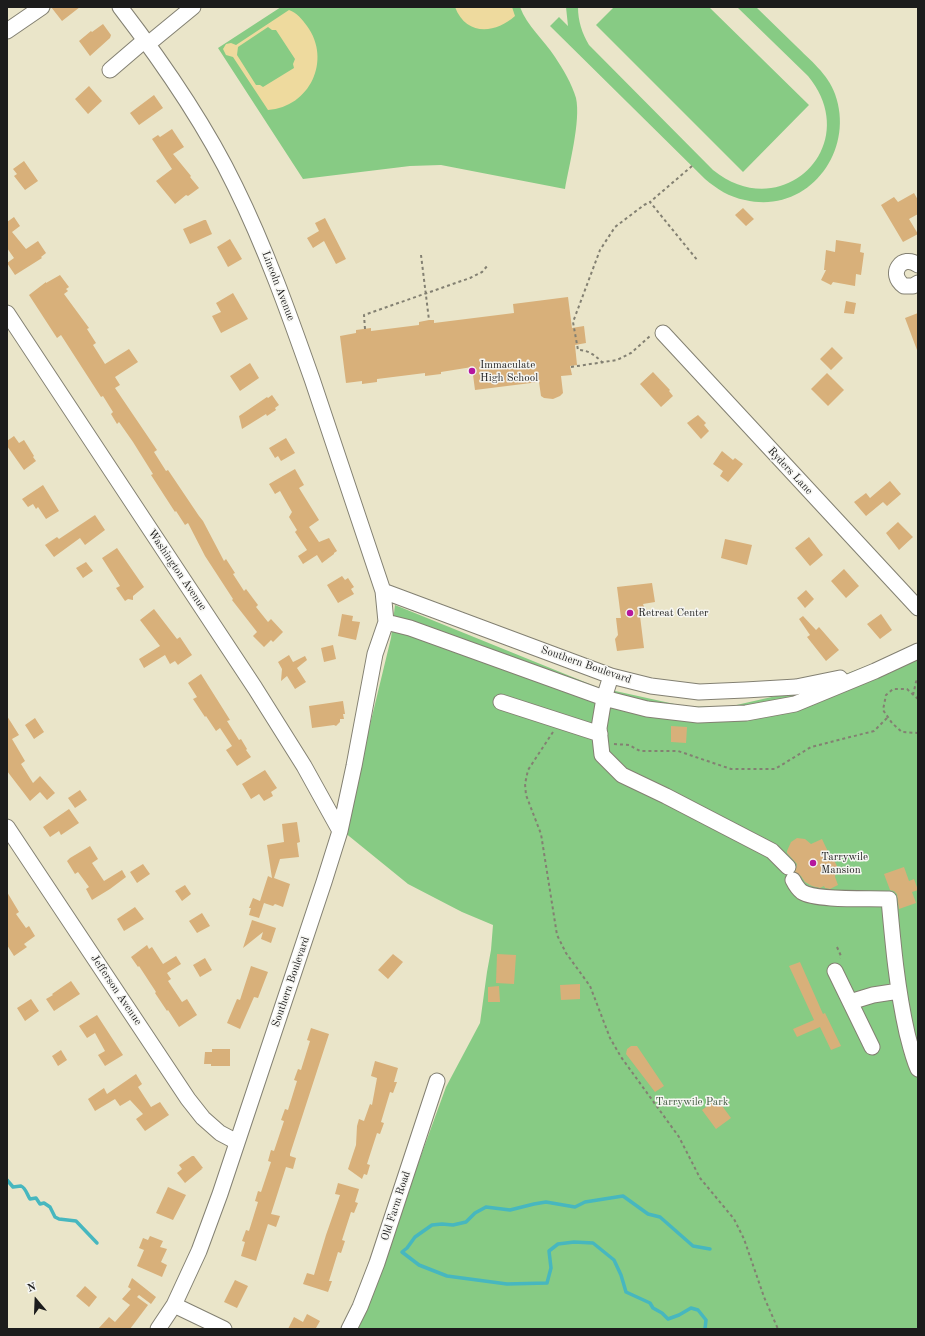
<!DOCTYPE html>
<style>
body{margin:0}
#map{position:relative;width:925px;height:1336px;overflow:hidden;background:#eae5c9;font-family:"Old Standard TT",serif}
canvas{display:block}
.frame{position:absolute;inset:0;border:8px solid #1c1c1c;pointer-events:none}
.north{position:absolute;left:16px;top:1280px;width:40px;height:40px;-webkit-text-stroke:3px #f6f6f2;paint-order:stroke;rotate:341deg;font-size:11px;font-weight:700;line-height:16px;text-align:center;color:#1c1c1c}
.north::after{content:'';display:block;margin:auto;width:14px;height:18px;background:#1c1c1c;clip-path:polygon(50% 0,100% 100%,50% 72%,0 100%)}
</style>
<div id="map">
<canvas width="925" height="1336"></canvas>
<div class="frame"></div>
<div class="north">N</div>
</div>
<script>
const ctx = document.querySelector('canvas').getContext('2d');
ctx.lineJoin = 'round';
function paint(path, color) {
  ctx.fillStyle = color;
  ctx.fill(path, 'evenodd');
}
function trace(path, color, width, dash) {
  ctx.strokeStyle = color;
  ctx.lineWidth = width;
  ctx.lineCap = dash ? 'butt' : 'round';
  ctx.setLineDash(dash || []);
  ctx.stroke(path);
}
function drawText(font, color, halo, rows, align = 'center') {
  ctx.font = font + ' "Old Standard TT",serif';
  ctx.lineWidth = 3;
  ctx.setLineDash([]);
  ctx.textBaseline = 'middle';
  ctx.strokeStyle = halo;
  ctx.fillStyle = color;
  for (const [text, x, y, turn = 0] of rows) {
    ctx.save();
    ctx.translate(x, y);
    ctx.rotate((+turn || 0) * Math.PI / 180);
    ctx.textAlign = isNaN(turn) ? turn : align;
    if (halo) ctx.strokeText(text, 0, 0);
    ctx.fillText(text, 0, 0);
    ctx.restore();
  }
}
paint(new Path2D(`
 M281,7H520C527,26 544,40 555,57C563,69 572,84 576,98C581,121 569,165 565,189L441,165L410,166L303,179L218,48Z
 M566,7H578C578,21 582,33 589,45L713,170C782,226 865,145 808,76L737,7H756C769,20 782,32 795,45C810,60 828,74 835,94C856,152 807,215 745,200C729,197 717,189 705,179L550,26L559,17L568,26Z
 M614,7H709L809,105L743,172L596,25Z
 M395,605L597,687L688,707L732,706L807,689L918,646V1329H343L381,1256L411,1183L446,1087L480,1023L487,972L491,950L493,925L462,912L408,884L344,832L391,638Z`), '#87cb84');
paint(new Path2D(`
 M455,7H512L515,16C495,34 466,36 455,7Z
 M289,10C297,13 302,19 307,26C332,60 310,107 268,110L233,57L226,55L223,49L226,44L231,43L236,45ZM268,27L272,30H276L295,59L293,64L294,68L263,87L260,85H256L237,55L238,47Z`), '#eeda9e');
trace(new Path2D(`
 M7,1180L13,1187L21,1186C26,1188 27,1195 30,1199L36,1198L40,1204L44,1203L50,1207L55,1217L59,1219L76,1221L97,1243
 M705,1329L706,1320L698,1310L691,1308L679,1315L668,1319L662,1313L653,1308L650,1303L626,1292L621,1275L614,1260L593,1243L574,1242L558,1244L549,1251L551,1268L547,1283L507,1284L447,1276L419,1265L402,1252L407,1248L415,1237L432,1225L442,1224L453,1225L466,1222L475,1213L486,1207L510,1210L534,1204L546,1202L575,1207L585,1202L623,1196L648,1214L660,1217L693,1246L710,1249`), '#47b7bf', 3.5);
paint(new Path2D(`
 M51,7H80L62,21Z
 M103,24L111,35L110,38L90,56L79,41L91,31L92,32Z
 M89,86L102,101L88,114L75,99Z
 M154,95L163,108L139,125L130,113Z
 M172,129L184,147L173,154L191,176L190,177L199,188L188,196L186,195L175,204L156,181L172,169L152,139L158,135L160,137Z
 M24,161L38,181L25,190L14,176L17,174L13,169Z
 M914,193L918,200V214L909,219L918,234L903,242L881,205L894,197L898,202Z
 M743,208L754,219L746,226L735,215Z
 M14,217L20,226L12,232L26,249L38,241L46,253L41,257L42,258L15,275L7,263L14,258L7,248V222Z
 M325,218L346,259L336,264L324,241L313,248L307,238L319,231L315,223Z
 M204,220H206L212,234L190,244L183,229Z
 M230,239L242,259L228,267L217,247Z
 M836,240L861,244L860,252L864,253L861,275L856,274L855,286L833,282L831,285L821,280L826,270H824L826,250L835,252Z
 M60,275L69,287L66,289L68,291L64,294L89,328L87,329L96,343L93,345L105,364L129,349L138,362L115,377L120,385L115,388L157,450L154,452L166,471L168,470L199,516L203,521L224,561L226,559L235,573L233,574L244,591L246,589L258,605L256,607L268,622L271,619L283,632L273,642L271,640L264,647L253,636L257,632L232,600L233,599L205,556L188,523L185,525L176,511L175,512L151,475L153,474L133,442L119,422L117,424L111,414L113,412L103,396L101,397L61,335L57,338L29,295L46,282V283Z
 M233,293L248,319L221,333L212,316L221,312L216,303Z
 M568,297L572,328L584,326L586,343L575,345L577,365L570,366L572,375L561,376L563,393L560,396L553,399L544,398L541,396L539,382L475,390L472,367L441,372V374L425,376V373L377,379V382L362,384V381L346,383L340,336L356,333V330L371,328V331L419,325V322L429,320H434V323L514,313L513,304Z
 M846,301L856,303L854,314L844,313Z
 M918,313V350H917L905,318Z
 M832,347L843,358L831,370L820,359Z
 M250,363L259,378L240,391L230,376Z
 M653,372L670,390L669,391L673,396L661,407L640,384Z
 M827,373L844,390L828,406L811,389Z
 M272,395L279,405L275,408L276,410L267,416L266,414L242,429L239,416L267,397L268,398Z
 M698,415L706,423L704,425L709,431L701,439L687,423Z
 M14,436L19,443L24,440L34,456L33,457L36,461L24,470L7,446V441Z
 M286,438L295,453L281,461L278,456L275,458L269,448Z
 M722,451L733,460L735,458L743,464L728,482L720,476L723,471L713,464Z
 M295,469L304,485L299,488L319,520L309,527L319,542L329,538L337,551L334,553V554L322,563L317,555L303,564L298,556L307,550L295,532L297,530L289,517L292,512L280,491L275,494L269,484Z
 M890,481L901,494L887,506L883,502L866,516L854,502L866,493L870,498Z
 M43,485L59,511L46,519L38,507L36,509L33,504L28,507L22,499Z
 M95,515L105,530L85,545L80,538L54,557L45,545L57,537L59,539Z
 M898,522L913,537L899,550L886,533Z
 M809,537L823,555L810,566L795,548Z
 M725,539L752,545L747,565L721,558Z
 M117,548L144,587L133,596V600L128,599L125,601L116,588L120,586L102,558Z
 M86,562L93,571L83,578L76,568Z
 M844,569L859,586L846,598L831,581Z
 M342,576L345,580L348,578L354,587L351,589L354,594L338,603L327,585Z
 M652,583L655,602L643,604L644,607L639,608L644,648L617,651L615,639L618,635L616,618H621L617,587Z
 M806,590L814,599L805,608L797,598Z
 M154,609L177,639L180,637L192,655L179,664L178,665L175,661L170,664L165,655L144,668L139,659L160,646L140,620Z
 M342,614L353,616L352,621L360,622L356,640L338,636Z
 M881,614L892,630L880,639L867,624Z
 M803,616L816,630L819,627L839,650L826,661L807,637L810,635L799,619Z
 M333,645L336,659L324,662L321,648Z
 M289,655L293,662L305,656L307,660L297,668L306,682L295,689L287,676L281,681L282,669L278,662Z
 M201,674L230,720L227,721L239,740L241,739L247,749L246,750L251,757L237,766L226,750L232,746L220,728L216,731L206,716L205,717L193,699L197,697L188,683Z
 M343,701L345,714H343L344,719H340V722L336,726L334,725L312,728L309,706Z
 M7,716L19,735L12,739L25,761L21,764L33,783L40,776L55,793L47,800L40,792L30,801L7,771Z
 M35,718L44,732L34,739L25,725Z
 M671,726L687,727L686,743L671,742Z
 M265,770L277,788L271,792L273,796L264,801L259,794L251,799L242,784Z
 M80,790L87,800L75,808L68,798Z
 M69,809L79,823L61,835L59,831L50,837L43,827Z
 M297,822L300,842L297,843L299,857L280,859L274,878L290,884L283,907L275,904L273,906L264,903L259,918L249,915L251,908H249L253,898L260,901L268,876L272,878L267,845L284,842L282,824Z
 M797,838L805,839L811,844L822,839L831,858L834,860L837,866L835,877L838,885L830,889L825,888L824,886L820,888L812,886L805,882L801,876L795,872L797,864L787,853V851L791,842Z
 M90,846L98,859L92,863L104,881L122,870L126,877L110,889L92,900L86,889L89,887L78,872L75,874L67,861L70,858Z
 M143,864L150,874L137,883L130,872Z
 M904,867L909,881L914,879L918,890L912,892L916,903L899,909L897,894L894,891L890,890L884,874Z
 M185,885L191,894L182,901L175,891Z
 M7,892L19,912L16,914L26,928L29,926L35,936L24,944L27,947L14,956L7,945Z
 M135,907L144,919L124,931L117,919Z
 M202,913L210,926L197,933L189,921Z
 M252,920L276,928L271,943L261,939L263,932L243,948Z
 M147,945L149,949L152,947L163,964L176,956L181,964L167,973L171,979L168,981L182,1002L187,999L197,1015L179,1027L168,1010L167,1011L155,993L156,992L139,966L138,967L131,957Z
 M393,954L403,962L388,979L378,970Z
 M497,954L516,955L514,984L496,983Z
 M205,958L212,970L200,977L193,965Z
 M800,962L823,1014L825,1013L841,1046L831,1050L820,1027L797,1037L793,1029L814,1020L789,966Z
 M251,966L268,972L258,998L254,997L240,1029L227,1023L237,999L240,1000Z
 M71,981L80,994L54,1011L46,999L53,995L52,994Z
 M580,984V999L561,1000L560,985Z
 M499,986L500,1002H488V987Z
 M31,999L39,1011L25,1021L17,1008Z
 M97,1015L123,1055L105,1066L98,1055L105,1051L95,1033L87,1038L79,1026Z
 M311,1028L329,1034L290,1154V1156L296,1158L293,1169L286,1167L271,1214L280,1216L276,1227L268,1224L256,1261L241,1256L245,1242L242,1241L246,1230L249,1231L258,1202L255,1201L258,1191L261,1192L271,1162L268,1161L271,1150L274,1151L284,1121L281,1120L285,1109L288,1110L297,1081L294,1080L298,1069L301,1070L310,1041L307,1040Z
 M631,1046H637L664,1086L655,1092L626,1054L627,1049Z
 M212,1049H230V1066H211V1064H204L205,1052H212Z
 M61,1050L67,1060L58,1066L52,1056Z
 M375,1061L398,1068L394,1082H397L393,1093L390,1092L381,1122L384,1123L380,1134L377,1133L367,1164L370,1165L367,1175L364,1174L362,1179L348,1169L356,1145L357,1126L359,1119L364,1121L370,1104L372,1105L377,1078L371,1076Z
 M136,1074L142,1084L138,1087L151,1107L160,1102L169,1115L145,1131L136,1119L143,1114L130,1100L120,1106L115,1099L95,1111L88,1099L104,1088L107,1094Z
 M717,1099L731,1118L716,1129L702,1110Z
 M192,1156H194L203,1168L201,1169H202L185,1183L177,1173L182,1169L179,1165Z
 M338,1183L359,1189L355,1202L358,1203L354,1213L351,1212L342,1240L345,1241L341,1253L338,1252L329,1281H332L328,1292L303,1284L307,1273L314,1275L326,1235L340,1195L335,1194Z
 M168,1187L186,1195L173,1220L156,1213Z
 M150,1236L163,1241L160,1247L167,1249L161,1262L167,1265L162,1277L137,1266L144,1250L139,1248L143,1238L148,1240Z
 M132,1278L156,1297L151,1304L139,1295L137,1297L148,1305L130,1329H98L109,1317L115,1322L130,1305L122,1299L131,1289L128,1287Z
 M235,1280L248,1286L237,1308L224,1302Z
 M85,1286L97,1297L89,1307L76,1296Z
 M307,1314L320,1321L316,1328L317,1329H288L294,1317L303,1322Z`), '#d8b07a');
const minor = new Path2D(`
 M120,7C163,63 204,122 235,186C266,249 289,314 312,379C336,450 359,521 383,591L386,622L375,654L354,766L340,831L324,882L220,1194L199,1251L174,1305L158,1329
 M7,31L42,7
 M148,44L193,7
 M110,70L145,40
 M918,265C902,253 887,274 904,286H913L918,283
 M7,313L255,688L304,766L340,831
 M663,333L918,608
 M383,591L611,676L651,686L699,692L745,690L796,687L840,678
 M386,622L410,628L604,698L647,709L698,715L746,713L795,704L875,671L918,651
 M611,676L604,698L599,728L602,755L622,775L666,796L772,851L788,867
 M501,702L600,734
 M7,827L188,1099L203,1118L220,1133L237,1142
 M793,880C795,884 798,889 802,892C816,901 871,898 889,899C893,944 897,989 907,1033C910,1045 913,1058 918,1069
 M835,971L872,1047
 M850,1002L873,995L899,991
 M174,1305L224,1329
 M349,1329L360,1307L377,1263L437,1081`);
trace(minor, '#838072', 17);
trace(new Path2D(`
 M692,166L650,202L698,261
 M421,255L429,320
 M365,329L364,315L470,278L482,272L488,265
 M603,363C596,356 589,350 578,350L573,322L600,250L615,227L644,205L650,202
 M571,367L617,360L631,353L650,336
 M913,695L916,682L918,678
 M918,699L907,689H893L886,695L883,710L892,723L902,732L918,733
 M553,732L528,770L525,784L526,795L541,834L557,935L566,953L590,986L610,1038L621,1057L679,1137L700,1178L734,1219L744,1239L764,1297L778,1329
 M614,744L629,745L640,751H678L731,769H775L811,747L874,731L888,717
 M837,947L841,956L840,958`), '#838072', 2, [3, 3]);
trace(minor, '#fff', 15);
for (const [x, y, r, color] of [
 [472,371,4,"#b5179e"],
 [630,613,4,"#b5179e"],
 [813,863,4,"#b5179e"]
]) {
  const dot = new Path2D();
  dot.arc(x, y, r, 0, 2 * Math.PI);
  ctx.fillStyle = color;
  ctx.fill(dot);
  trace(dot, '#f6f6f2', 1.5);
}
drawText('11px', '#1c1c1c', '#f6f6f2', [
 ["Lincoln Avenue",278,286,69],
 ["Ryders Lane",790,471,47],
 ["Washington Avenue",177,570,56],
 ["Southern Boulevard",586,665,19],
 ["Southern Boulevard",291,982,-71],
 ["Jefferson Avenue",116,990,56],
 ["Old Farm Road",396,1206,-72]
]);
drawText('11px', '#1c1c1c', '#f6f6f2', [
 ["Immaculate",480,365],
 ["High School",480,378],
 ["Retreat Center",638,613],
 ["Tarrywile",821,857],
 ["Mansion",821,870]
], 'left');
drawText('11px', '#415940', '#f6f6f2', [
 ["Tarrywile Park",692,1102]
]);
</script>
